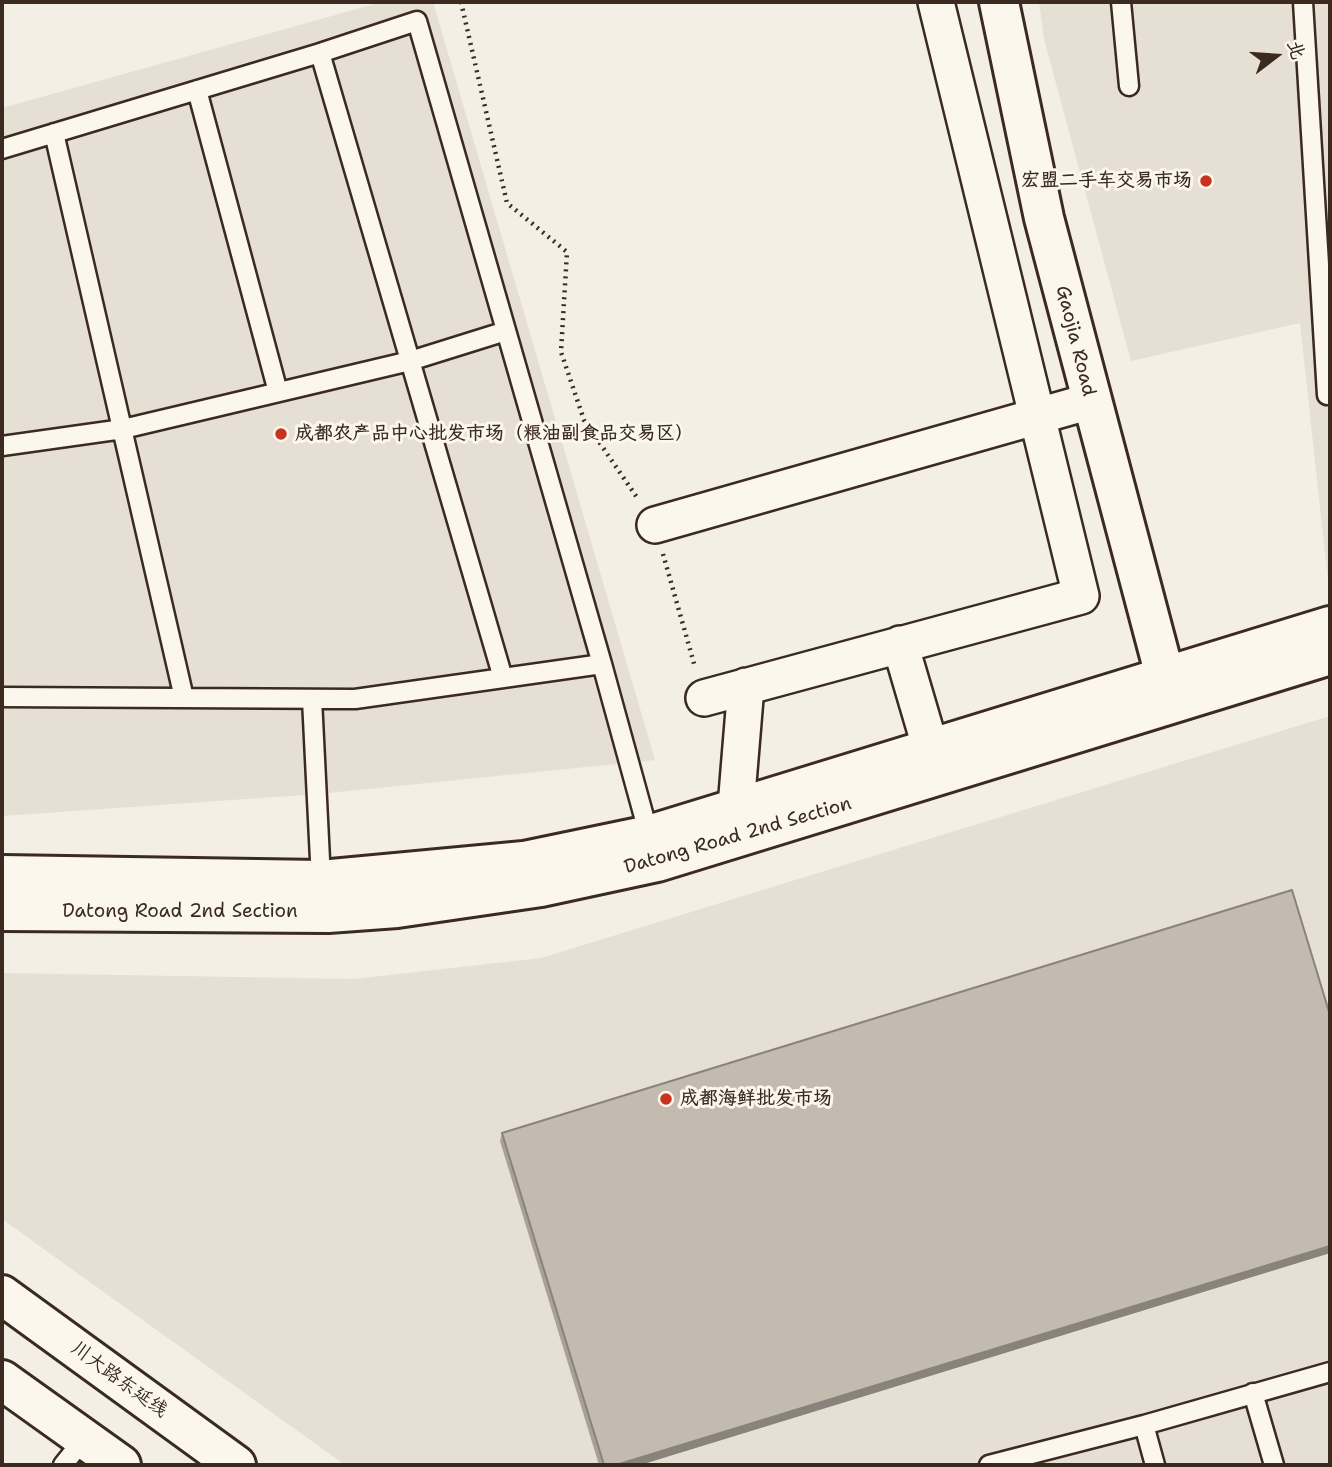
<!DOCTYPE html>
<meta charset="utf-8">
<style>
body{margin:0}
#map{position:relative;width:1332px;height:1467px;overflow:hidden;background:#f3efe4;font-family:"Shantell Sans","LXGW WenKai TC",sans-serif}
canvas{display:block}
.frame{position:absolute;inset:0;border:4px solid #3b2a1e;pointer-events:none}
.north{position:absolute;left:1241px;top:21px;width:70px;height:70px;-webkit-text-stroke:5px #fbf7ec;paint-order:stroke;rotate:73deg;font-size:19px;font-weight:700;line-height:28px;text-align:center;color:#3b2a1e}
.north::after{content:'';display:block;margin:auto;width:24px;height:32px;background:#3b2a1e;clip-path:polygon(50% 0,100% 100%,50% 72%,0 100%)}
</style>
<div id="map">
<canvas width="1332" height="1467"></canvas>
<div class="frame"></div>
<div class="north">北</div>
</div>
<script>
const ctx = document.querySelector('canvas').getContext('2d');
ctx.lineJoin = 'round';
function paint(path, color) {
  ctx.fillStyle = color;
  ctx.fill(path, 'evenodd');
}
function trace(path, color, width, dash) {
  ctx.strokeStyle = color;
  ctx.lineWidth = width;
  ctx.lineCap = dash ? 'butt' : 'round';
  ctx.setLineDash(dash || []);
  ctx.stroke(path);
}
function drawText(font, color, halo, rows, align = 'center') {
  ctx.font = font + ' "Shantell Sans","LXGW WenKai TC",sans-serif';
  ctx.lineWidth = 6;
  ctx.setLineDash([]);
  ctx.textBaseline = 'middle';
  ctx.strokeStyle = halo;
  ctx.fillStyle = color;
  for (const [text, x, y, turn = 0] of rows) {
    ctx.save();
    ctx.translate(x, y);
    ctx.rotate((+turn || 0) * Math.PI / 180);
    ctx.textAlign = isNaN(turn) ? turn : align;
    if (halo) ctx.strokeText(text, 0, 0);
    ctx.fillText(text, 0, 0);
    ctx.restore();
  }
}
paint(new Path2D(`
 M382,2H433L655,760L318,794L2,816V108Z
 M1039,2H1330V599L1300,323L1131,361L1044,39Z
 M1330,716V1465H345L2,1219V973L354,979L541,958Z`), '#e5dfd4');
const lane = new Path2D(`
 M1121,2L1129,86
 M1303,2L1327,395H1330
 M320,53L417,21L602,664
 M197,90L278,392
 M54,133L184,698
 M2,149L320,53L503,678
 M2,446L123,429L410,361L506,331
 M2,697L355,699L602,664L649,835
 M312,699L321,880
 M1253,1393L1274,1465
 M1144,1425L1155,1465
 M63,1465L84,1439
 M989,1465L1144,1425L1330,1372`);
const street = new Path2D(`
 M655,525L1091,401
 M900,644L930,746
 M704,698L1081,596L936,2
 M736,807L746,686`);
const secondary = new Path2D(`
 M999,2L1044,218L1165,676
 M2,875L321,880L524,861L649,835L1330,626
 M2,911L328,913L397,908L541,887L657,862L1330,655
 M2,1295L236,1465
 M2,1380L121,1465`);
trace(lane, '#3b2a1e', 23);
trace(street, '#3b2a1e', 40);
trace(secondary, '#3b2a1e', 44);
trace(new Path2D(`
 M461,2L507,203L567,252L561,352L584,420L638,499
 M663,554L695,667`), '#3b2a1e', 4.5, [2, 5]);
trace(lane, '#fbf7ec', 18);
trace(street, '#fbf7ec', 35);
trace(secondary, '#fbf7ec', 38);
paint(new Path2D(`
 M502,1133L1330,1253L640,1465H599L500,1141Z`), '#a8a197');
paint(new Path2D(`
 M1330,1246V1253L640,1465H616Z`), '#88837b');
const building = new Path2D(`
 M1292,890L1330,1015V1246L616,1465H604L502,1133Z`);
paint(building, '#c3bbb0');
trace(building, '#88837b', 2);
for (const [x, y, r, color] of [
 [1206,181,7,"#c8321e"],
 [281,434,7,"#c8321e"],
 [666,1099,7,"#c8321e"]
]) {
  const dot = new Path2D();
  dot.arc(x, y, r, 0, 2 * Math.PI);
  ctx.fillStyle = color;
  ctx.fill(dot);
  trace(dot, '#fbf7ec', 2.5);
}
drawText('bold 19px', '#3b2a1e', '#fbf7ec', [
 ["宏盟二手车交易市场",1192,181,"right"],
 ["成都农产品中心批发市场（粮油副食品交易区）",295,434],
 ["成都海鲜批发市场",680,1099]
], 'left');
drawText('19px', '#3b2a1e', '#fbf7ec', [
 ["Gaojia Road",1075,341,76],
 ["Datong Road 2nd Section",738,836,-16],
 ["Datong Road 2nd Section",180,912],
 ["川大路东延线",119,1380,36]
]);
</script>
